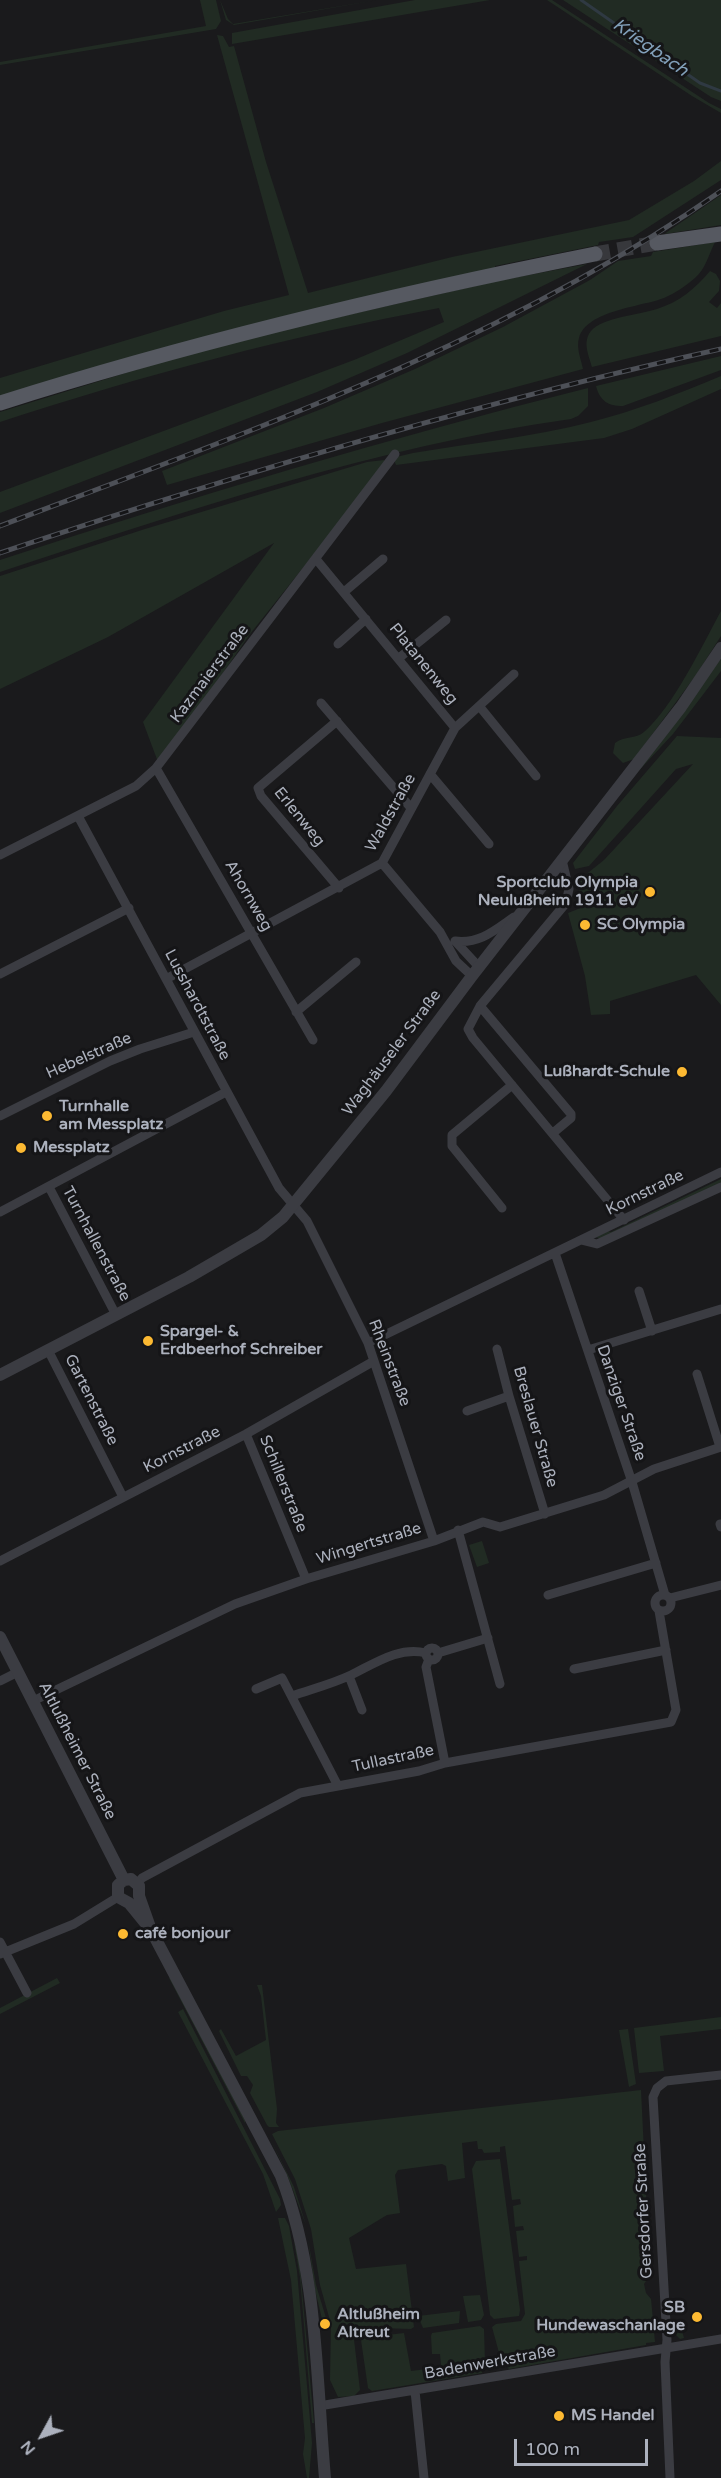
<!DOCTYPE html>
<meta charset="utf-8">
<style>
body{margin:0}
#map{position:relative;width:721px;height:2478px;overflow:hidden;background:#1a1a1c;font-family:"Varela Round",sans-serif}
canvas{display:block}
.north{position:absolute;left:12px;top:2406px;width:60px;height:60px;-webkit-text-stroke:4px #151517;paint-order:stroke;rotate:230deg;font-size:16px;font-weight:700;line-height:24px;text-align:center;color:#acb1bd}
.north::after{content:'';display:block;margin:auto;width:21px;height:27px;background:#acb1bd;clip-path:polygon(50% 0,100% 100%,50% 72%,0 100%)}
.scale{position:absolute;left:514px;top:2439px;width:134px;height:27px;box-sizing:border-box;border:3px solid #acb1bd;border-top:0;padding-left:8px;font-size:18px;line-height:21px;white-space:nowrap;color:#acb1bd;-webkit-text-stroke:4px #151517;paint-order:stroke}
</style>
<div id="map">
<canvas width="721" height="2478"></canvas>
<div class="north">N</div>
<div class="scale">100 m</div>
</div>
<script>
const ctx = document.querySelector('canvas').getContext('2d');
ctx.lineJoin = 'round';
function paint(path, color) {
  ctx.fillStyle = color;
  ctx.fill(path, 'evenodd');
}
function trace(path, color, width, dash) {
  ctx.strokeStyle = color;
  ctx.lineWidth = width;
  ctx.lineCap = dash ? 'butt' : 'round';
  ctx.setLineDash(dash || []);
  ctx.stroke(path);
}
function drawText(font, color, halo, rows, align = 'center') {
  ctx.font = font + ' "Varela Round",sans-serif';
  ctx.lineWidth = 6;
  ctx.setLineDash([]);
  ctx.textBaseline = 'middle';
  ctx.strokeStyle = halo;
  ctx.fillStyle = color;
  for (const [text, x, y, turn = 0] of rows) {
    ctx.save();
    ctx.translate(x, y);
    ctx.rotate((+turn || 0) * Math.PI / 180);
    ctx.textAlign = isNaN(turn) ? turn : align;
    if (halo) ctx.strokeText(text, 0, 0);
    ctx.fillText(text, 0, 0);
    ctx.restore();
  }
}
paint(new Path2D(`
 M200,0H216L221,21L216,29L0,65V62L206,26Z
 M220,0L228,19L233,24L377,0L234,25L226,20Z
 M415,0H490L232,44V33Z
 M547,0H552L709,103L721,109V113L692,96Z
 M563,0H721V101L711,97Z
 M217,35L223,36L229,47L234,46L266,162L308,293L452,257L629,220L694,181L721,161V180L633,237L599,242L598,245L495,266V268L0,399V378L224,311L289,295Z
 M721,195V225L665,234L667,232Z
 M715,242C708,256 706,268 695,278C686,286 675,293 664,298C641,307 587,310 579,338C576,348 581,359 583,369L382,423L167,485L162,471L324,408L415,369L503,327L590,280L618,261L651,256L653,252Z
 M587,264L407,353L317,392L0,513V492L354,360L444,322L439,308C290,336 144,375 0,422V412L216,345L497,281Z
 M710,271L716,274L720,281L719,291L709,302L717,308L721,303V336L592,367C589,356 582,342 591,331C603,317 639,315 657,309C679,302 695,289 710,271Z
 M721,356V370L623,406C608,406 600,401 596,386Z
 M721,376V389L632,429L604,438L396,465L394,460L396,457L413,453C472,443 533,437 591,422C635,411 678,394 721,376Z
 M588,388V406L578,416L571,419C377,446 186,511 0,572V560C194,496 390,438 588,388Z
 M384,460L386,464L250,634L200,706L158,762L143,722L274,543L108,637L0,689V576L145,529L367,462Z
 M721,611V636L696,675L634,759L623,763L613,753L615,743C624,736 636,739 644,732C673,707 702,646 721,611Z
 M721,658V671L673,734L632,778Z
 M677,736L721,738V1005L696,975L610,1001V1014L591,1015L585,976L568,913L583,907L576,877L584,876L604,860L693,764L676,769L589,866L575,869L573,863L617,806Z
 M721,1179V1183L602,1239L595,1237L608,1231L611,1232Z
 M482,1541L489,1563L477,1567L469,1545Z
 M171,1977L245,2120V2123L169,1978Z
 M57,1978L60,1983L0,2014V2008Z
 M257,1985H262L277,2109L276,2123L279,2127H269L267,2125L250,2093L253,2085L247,2076H241L219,2031L221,2029L236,2056L266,2040L261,1996Z
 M183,2009L280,2199L281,2205L276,2212L263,2174L178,2012Z
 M721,2017V2029L660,2036L664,2071L639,2073L634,2028Z
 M628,2029L636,2084L629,2087L619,2030Z
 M641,2090L650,2275L644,2284L646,2293L651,2299L655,2342L646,2343V2345L509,2369L501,2360L492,2327L496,2324L521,2321L525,2314L519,2261L527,2260V2256L519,2257L516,2231L524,2230L523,2226L515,2227L513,2206L521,2204L520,2199L512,2200L505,2146L500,2147V2152L484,2153L482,2149H478L477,2141L462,2143L465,2178L448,2181L446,2166L442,2164L398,2170L395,2175L400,2213L387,2215L349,2238L356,2269L406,2264L414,2327L411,2329L380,2328L353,2331L360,2390L354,2396L338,2397L330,2380L331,2324L320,2285L311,2229L295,2179L272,2134L278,2131Z
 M268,2134L294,2187L306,2225L286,2172Z
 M500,2159L520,2310L519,2316L494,2319L490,2315L472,2169L476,2161Z
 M278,2218H285L289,2226L297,2271L312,2443L309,2478H307L303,2454L305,2438L291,2280Z
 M308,2239L316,2285L326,2318L322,2319L315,2290Z
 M294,2242L299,2256L314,2423H312L300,2277Z
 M480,2295L484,2315L481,2320L468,2322L463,2296Z
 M460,2311L459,2323L423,2328L418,2316Z
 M680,2323L684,2338L680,2339L671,2330V2324Z
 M480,2326L484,2329L485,2362L482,2373L372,2391L368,2388L361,2340L362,2338L404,2333L411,2371L427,2369L428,2377L442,2375L440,2354H432L431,2336L432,2333Z`), '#212b23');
trace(new Path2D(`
 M581,0L700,83L721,91`), '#2f3942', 3);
trace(new Path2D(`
 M595,254L657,243`), '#37383c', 15, [15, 8]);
trace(new Path2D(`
 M316,559L455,728
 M344,592L383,559
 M338,644L366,619
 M399,658L446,620
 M321,703L411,808
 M480,707L536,776
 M337,721L258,788L261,796L339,888
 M156,768L313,1040
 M430,774L489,844
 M78,816L279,1188L307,1221L368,1343L434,1541
 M0,855L136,786L156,768L395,454
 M562,860L569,889L566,903L480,1006L468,1029L473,1038L624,1220
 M382,863L440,932L456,961L472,976
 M455,941C480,944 495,930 514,917
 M455,941L479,967
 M0,974L129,908
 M166,979L382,863L455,728L514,674
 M480,1006L571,1114V1118L553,1133
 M296,1012L356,962
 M0,1116L110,1061L140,1049L194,1032
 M49,1187L116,1315
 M502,1208L452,1146V1135L512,1085
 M0,1212L226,1092
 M581,1240L597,1244L721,1187
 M555,1253L632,1482L665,1595
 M639,1291L652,1331
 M368,1343L721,1172
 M497,1349L509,1396L545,1514
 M48,1350L123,1497
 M588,1350L721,1309
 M697,1374L720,1447
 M467,1411L509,1396
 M246,1434L306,1579
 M720,1524L721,1527
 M458,1530L500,1684
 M0,1561L246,1434L374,1361
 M655 1603a8 8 0 1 1 16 0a8 8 0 1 1-16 0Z
 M548,1595L656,1563
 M670,1598L721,1585
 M426 1654a6 6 0 1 1 12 0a6 6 0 1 1-12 0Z
 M438,1653L488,1638
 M429,1659L426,1667L445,1763
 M574,1669L666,1650
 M349,1676L362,1710
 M0,1681L18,1672
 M256,1689L282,1678L338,1786
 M292,1696C312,1689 332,1684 351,1675C374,1664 399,1646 426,1653
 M33,1701L235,1604L306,1579L434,1541L483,1522L500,1527L604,1495L654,1469L721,1447
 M138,1883L142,1878L300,1793L419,1771L445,1763L671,1722L676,1710L659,1611
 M0,1942L27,1993
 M0,1954L74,1924L118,1897
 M415,2391L424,2478
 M319,2406L721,2339
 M670,2478L665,2362L667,2340L653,2097L657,2088L666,2081L721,2075`), '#3b3c42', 9);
trace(new Path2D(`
 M0,1375L189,1277L261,1235L283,1217L386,1091L472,976L681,707L721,648
 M0,1637L124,1880
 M151,1930L139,1896V1886L131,1879L124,1880L118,1885V1897L129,1903L151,1930L281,2176C318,2272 316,2377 325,2478`), '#3b3c42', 12);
trace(new Path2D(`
 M657,243L721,234
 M0,403C196,341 394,294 595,254`), '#565961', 15);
const rail = new Path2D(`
 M0,526C248,432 502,344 721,191
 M0,553C237,474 477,403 721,349`);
trace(rail, '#4d5057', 5);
trace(rail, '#151517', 3, [9]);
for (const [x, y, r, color] of [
 [650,892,6,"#fcb932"],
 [585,925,6,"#fcb932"],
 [682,1072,6,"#fcb932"],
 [47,1116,6,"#fcb932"],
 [21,1148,6,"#fcb932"],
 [148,1341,6,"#fcb932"],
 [123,1934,6,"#fcb932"],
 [697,2317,6,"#fcb932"],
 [325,2324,6,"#fcb932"],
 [559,2416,6,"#fcb932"]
]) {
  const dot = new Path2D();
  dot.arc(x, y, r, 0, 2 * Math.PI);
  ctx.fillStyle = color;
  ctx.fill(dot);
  trace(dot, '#151517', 2);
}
drawText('16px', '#acb1bd', '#151517', [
 ["Platanenweg",423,664,51],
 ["Kazmaierstraße",210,674,-53],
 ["Waldstraße",391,813,-61],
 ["Erlenweg",299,817,51],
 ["Ahornweg",248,896,60],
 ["Lusshardtstraße",197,1005,62],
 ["Waghäuseler Straße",392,1053,-53],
 ["Hebelstraße",89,1056,-24],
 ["Kornstraße",645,1193,-26],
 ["Turnhallenstraße",96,1244,62],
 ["Rheinstraße",389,1363,69],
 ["Gartenstraße",91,1400,63],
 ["Danziger Straße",621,1403,71],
 ["Breslauer Straße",535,1427,74],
 ["Kornstraße",182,1450,-27],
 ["Schillerstraße",283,1484,68],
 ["Wingertstraße",369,1544,-17],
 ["Altlußheimer Straße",77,1751,63],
 ["Tullastraße",393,1759,-12],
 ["Gersdorfer Straße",644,2211,-93],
 ["Badenwerkstraße",490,2363,-10]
]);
drawText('bold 16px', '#acb1bd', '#151517', [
 ["Sportclub Olympia",638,883,"right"],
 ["Neulußheim 1911 eV",638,901,"right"],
 ["SC Olympia",597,925],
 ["Lußhardt-Schule",670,1072,"right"],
 ["Turnhalle",59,1107],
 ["am Messplatz",59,1125],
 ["Messplatz",33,1148],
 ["Spargel- &",160,1332],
 ["Erdbeerhof Schreiber",160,1350],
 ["café bonjour",135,1934],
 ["SB",685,2308,"right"],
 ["Hundewaschanlage",685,2326,"right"],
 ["Altlußheim",337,2315],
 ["Altreut",337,2333],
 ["MS Handel",571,2416]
], 'left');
drawText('italic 18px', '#819fb9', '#151517', [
 ["Kriegbach",650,48,35]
]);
</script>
